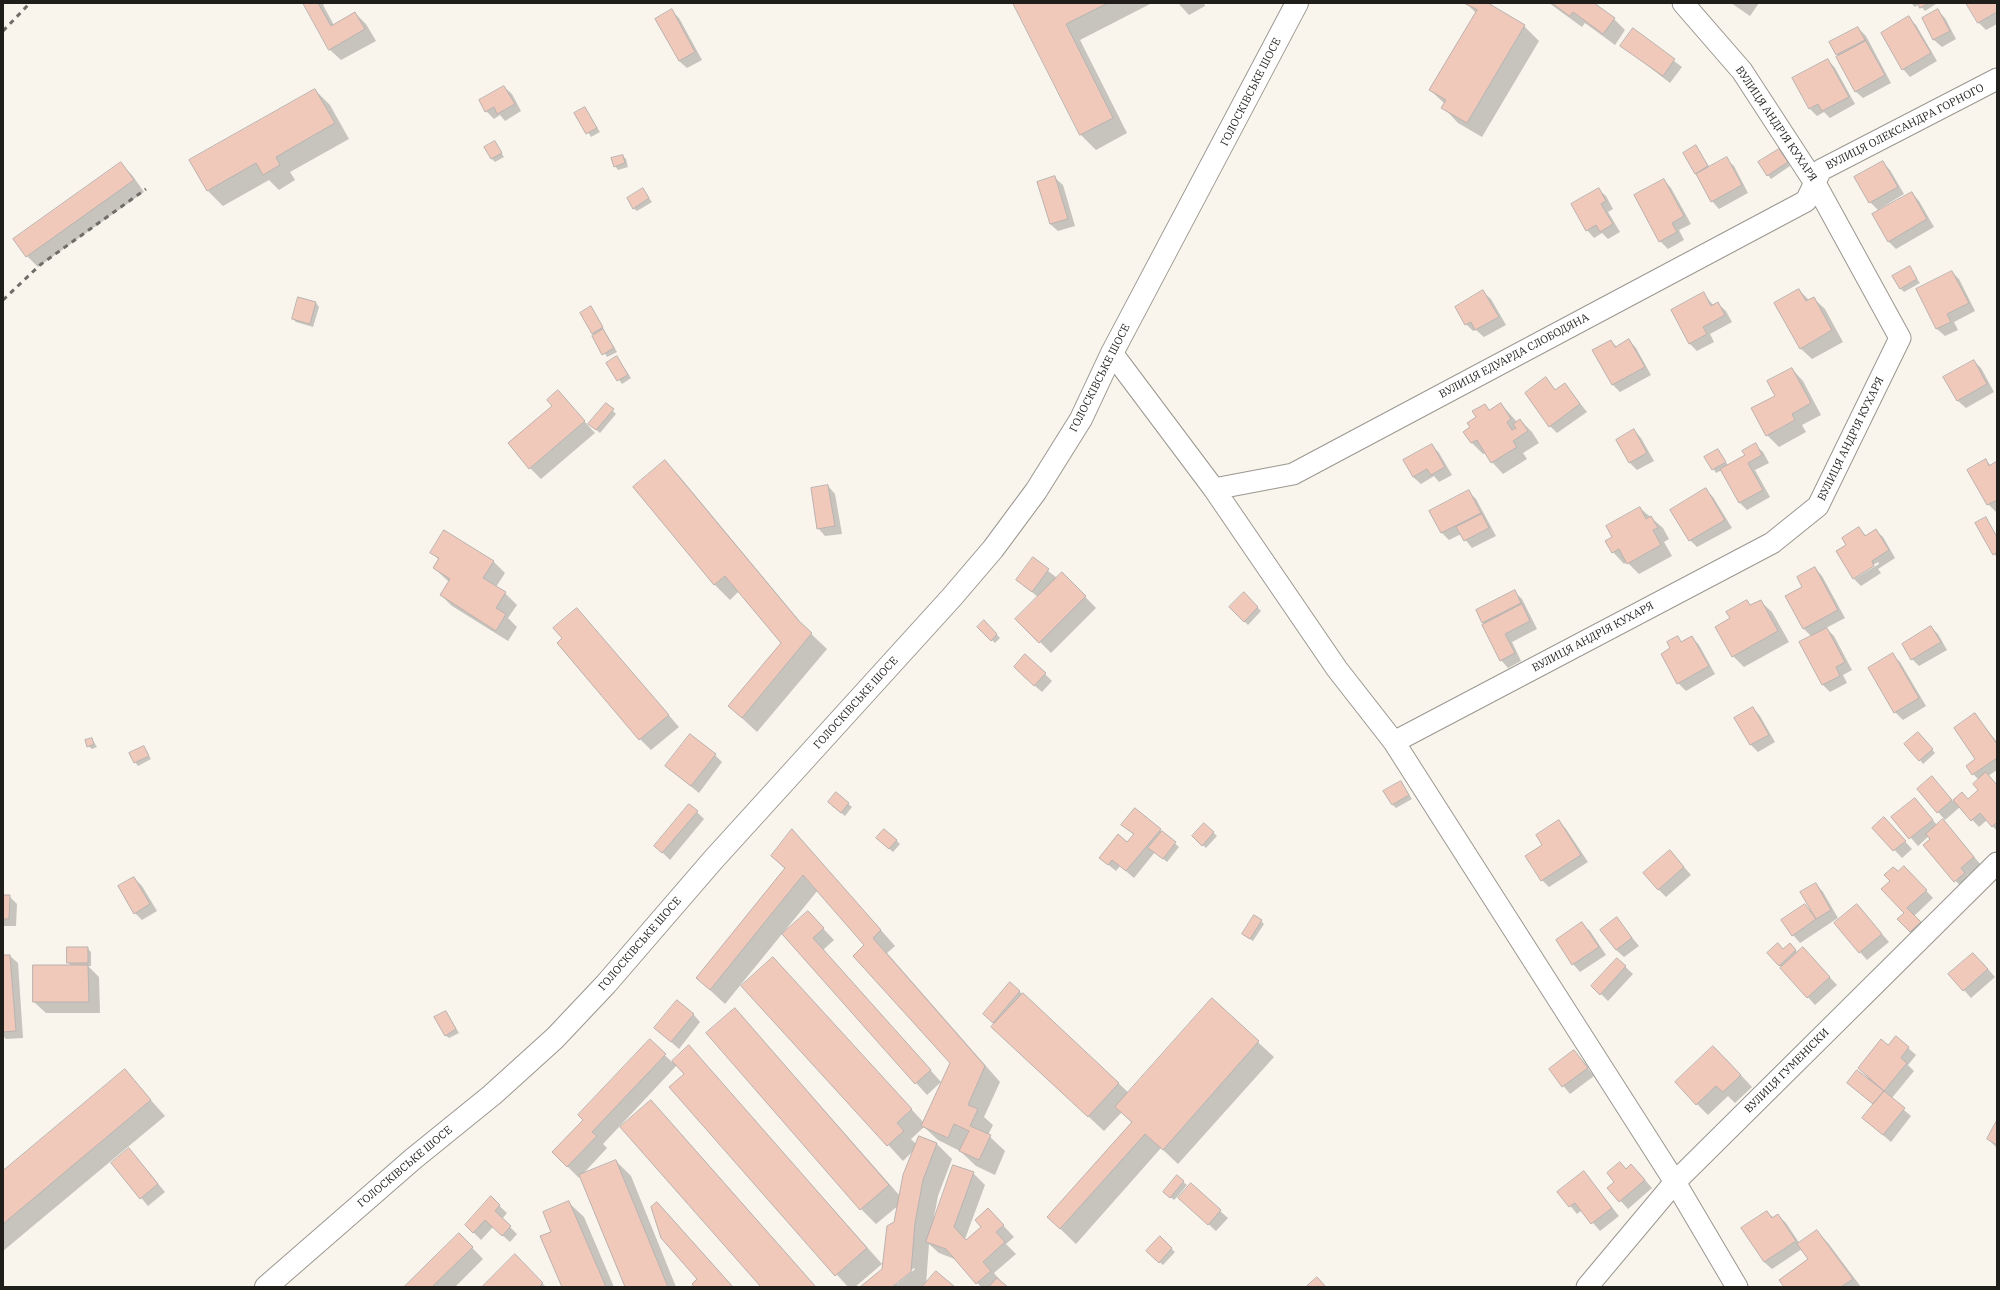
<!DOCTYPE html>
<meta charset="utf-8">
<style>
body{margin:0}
#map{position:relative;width:2000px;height:1290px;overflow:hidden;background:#f9f5ed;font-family:"IBM Plex Serif",serif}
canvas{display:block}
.frame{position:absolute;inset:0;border:4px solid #1f1e1b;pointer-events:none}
</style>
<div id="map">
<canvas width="2000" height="1290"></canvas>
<div class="frame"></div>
</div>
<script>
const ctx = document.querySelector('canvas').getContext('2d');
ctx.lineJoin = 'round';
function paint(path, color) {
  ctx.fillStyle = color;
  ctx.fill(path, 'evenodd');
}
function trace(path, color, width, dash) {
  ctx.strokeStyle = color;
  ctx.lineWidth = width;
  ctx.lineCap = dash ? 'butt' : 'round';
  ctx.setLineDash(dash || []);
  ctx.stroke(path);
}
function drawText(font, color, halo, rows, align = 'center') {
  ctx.font = font + ' "IBM Plex Serif",serif';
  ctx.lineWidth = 3;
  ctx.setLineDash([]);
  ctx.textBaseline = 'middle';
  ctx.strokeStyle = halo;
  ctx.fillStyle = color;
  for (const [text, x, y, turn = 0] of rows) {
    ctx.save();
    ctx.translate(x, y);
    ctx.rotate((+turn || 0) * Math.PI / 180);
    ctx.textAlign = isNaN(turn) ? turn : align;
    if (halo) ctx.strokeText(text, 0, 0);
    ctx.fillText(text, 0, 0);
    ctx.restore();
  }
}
paint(new Path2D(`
 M304,3H326L323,5L334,25L355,13L366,24L376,41L341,60L329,49Z
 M1014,3H1152L1080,40L1127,133L1096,150L1080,134Z
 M1178,3H1204L1205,6L1189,15Z
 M1466,3H1486L1524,26L1539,41L1482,137L1458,123L1443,107L1445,104L1430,90L1476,13Z
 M1549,3H1592L1614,19L1625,30L1615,45L1585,23L1582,27Z
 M1731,3H1759L1750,16Z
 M1911,3H1936V4L1925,11L1919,4L1915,7Z
 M1967,3H1997V24L1986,30L1979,23Z
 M672,11L679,18L702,60L687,68L679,61Z
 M1938,11L1945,18L1956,39L1942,47L1934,40L1923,19Z
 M1909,18L1916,25L1937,61L1910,77L1903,69Z
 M1858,28L1866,36L1891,83L1863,98L1855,91L1837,54Z
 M1633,30L1682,67L1670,83L1622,46Z
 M1828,60L1835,68L1855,104L1830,118L1824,112L1817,116L1810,109L1794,79Z
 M504,87L512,94L521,111L505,121L500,115L494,119L486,111L480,101Z
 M315,90L330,105L349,139L290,172L295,180L279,190L269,180L223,206L208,191Z
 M585,108L600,132L591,137L576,113Z
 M494,142L504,157L495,162L492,159Z
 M1696,147L1710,168L1726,159L1734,166L1748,193L1719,209L1712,201L1696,173Z
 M1782,154L1790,166L1771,179L1768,175Z
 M623,156L626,159L628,167L618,170L615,166Z
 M1882,162L1890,170L1904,194L1878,210L1870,202L1856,178Z
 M120,163L132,175L144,192L38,267L27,256Z
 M1055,178L1063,185L1075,226L1058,231L1050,224Z
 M1664,180L1671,188L1691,224L1679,230L1684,240L1668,249L1660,241Z
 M1598,189L1606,196L1613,209L1608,212L1620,232L1608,239L1602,233L1594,238L1587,230Z
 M643,190L652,202L637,211L633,208Z
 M1912,193L1919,201L1934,227L1896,249L1888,241Z
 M1909,268L1920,283L1904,292L1900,288Z
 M1952,272L1959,279L1975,311L1954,322L1958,330L1945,336L1937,329L1917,290Z
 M1799,290L1809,300L1813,298L1825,309L1843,342L1812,359L1800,348Z
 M1483,292L1491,299L1506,325L1484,337L1476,330L1473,331L1466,324Z
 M1704,294L1714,306L1718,304L1726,311L1732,322L1710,334L1714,342L1697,351L1690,344Z
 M299,298L316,303L319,307L313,327L296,322L293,319Z
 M591,308L617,352L607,357L592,333Z
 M1629,340L1636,348L1651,375L1620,392L1613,385L1594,350L1611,341L1617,347Z
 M617,357L631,378L622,384L608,363Z
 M1974,361L1981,368L1994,392L1966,408L1958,401L1945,377Z
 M1792,369L1803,381L1821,415L1802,425L1806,432L1779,447L1767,435L1753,409L1776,396Z
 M1546,379L1556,391L1565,384L1587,412L1557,433L1550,426Z
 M558,392L595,433L541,479L530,468Z
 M606,404L616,414L600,433L589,424Z
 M1501,404L1517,422L1520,420L1532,432L1539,443L1523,453L1527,459L1503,474L1492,462L1486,453L1483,454L1472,443L1465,432L1472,428L1485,405L1490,411Z
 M1634,430L1641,438L1654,461L1637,470L1630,463L1617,440Z
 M1432,445L1439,453L1452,475L1439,482L1434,476L1421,484L1413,477Z
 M1755,445L1763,452L1769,463L1755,470L1770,497L1747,510L1740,503L1722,470L1716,473L1705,457L1718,450L1728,465L1746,455Z
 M1986,460L1991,466L1997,462L1996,512L1988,504L1969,470Z
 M665,462L680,477L807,630L827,649L757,732L729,706L782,643L739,591L730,600L715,585L634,488Z
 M828,486L835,494L842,534L825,536L818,528Z
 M1705,489L1713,497L1732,528L1697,547L1690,540Z
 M1469,492L1476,499L1496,536L1472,548L1461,534L1449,540L1442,533L1431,512Z
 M1640,508L1663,528L1669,539L1664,542L1672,556L1639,574L1627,562L1624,564L1613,552Z
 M1986,519L1997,536V557L1994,554Z
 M1859,528L1866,536L1875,530L1883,537L1895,558L1878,569L1881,573L1861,586L1854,579L1879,564L1878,562L1854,577V579L1837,552L1848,545Z
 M431,552L493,561L505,573L496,587L505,593L517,605L508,618L517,627L508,641L452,606L441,595L449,582L434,568L439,560Z
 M1033,559L1057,578L1062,573L1096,608L1051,653L1017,619L1038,597L1017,580Z
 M1815,568L1822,576L1845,618L1826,628L1834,636L1852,670L1843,675L1847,683L1830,692L1823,685L1801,643L1812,637L1804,629L1787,596L1803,587Z
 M1515,592L1522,599L1537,629L1512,642L1521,661L1508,668L1501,660L1483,623Z
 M1244,594L1261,611L1248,625L1230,607Z
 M1760,601L1772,612L1789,642L1744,667L1733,656L1731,618L1747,602L1751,606Z
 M577,609L679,727L651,750L640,739L563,638Z
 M984,621L1000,638L995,643L978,627Z
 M1931,627L1938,634L1947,650L1919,666L1912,659Z
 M1692,637L1699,645L1715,674L1686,691L1678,683L1672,649L1677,638L1682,643Z
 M1892,655L1900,662L1926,706L1903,720L1895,712Z
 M1045,674L1052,681L1042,692L1022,675Z
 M1753,708L1760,716L1775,742L1758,752L1751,745L1736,718Z
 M1975,714L1997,742V770L1988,776L1997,785V831L1987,820L1979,827L1960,807L1945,820L1918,789L1932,778L1953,801L1962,794L1968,800L1980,790L1979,780L1973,774L1977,759Z
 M1921,736L1935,753L1923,764L1920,760Z
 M92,739L97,747L92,749L88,746Z
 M144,747L151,759L138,766L135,762Z
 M715,755L722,762L699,793L666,766Z
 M1401,782L1412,799L1396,808L1393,805Z
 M836,794L852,807L845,816L832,806Z
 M1915,799L1937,825L1950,828L1981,865L1967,876L1971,881L1963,889L1924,845L1932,839L1929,836L1918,846L1893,817Z
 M697,812L704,819L670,860L656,846Z
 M1559,821L1566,829L1588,862L1549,887L1542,880L1543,845Z
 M1123,824L1160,830L1179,847L1167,862L1155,852L1134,878L1120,866L1116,871L1100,858L1127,844L1134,835Z
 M1204,824L1217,836L1206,848L1193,836Z
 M1891,826L1912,849L1902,858L1874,828Z
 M792,830L895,946L887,953L1000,1082L984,1117L993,1125L988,1135L1005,1151L995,1175L976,1166L960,1151L938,1140L924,1127L911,1139L916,1144L919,1137L937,1144L952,1159L938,1196L933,1222L973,1173L985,1185L965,1239L967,1241L999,1221L1014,1237L1006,1244L1016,1254L994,1273L1006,1287H981L957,1260L939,1253L929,1244L926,1284L954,1287H862L883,1269L899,1205L876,1224L861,1209L735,1009L900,1196L913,1151L903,1161L743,986L773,958L924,1123L951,1063L866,945L818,890L783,933L819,924L834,940L823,950L941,1082L927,1095L782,934L725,1004L697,978L785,869L772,856ZM914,1268L915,1269L897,1284V1281Z
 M896,840L900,844L893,852L881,841Z
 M1677,859L1691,875L1666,897L1658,889Z
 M1904,867L1933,898L1914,916L1927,930L1918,939L1899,919L1905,913L1898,873Z
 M134,878L142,886L157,911L142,920L135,913Z
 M1816,884L1823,892L1838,918L1800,943L1793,935L1804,905L1813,913Z
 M3,896H9L17,904L16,926H3Z
 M1857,905L1889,942L1867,960L1835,924Z
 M1617,919L1639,946L1624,957L1616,950Z
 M1261,921L1264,924L1253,941L1243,934Z
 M1582,924L1590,931L1606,955L1580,972L1573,964Z
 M1790,944L1798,953L1810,956L1837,985L1815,1005L1769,954L1783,950Z
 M87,948L91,952V966H88L99,977L100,1013H46L34,1002L71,966L68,962Z
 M3,956H10L18,963L23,1038L6,1039L3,1036Z
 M1617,959L1633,974L1608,1001L1593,986Z
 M1981,961L1995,977L1971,998L1950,974Z
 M1019,991L1129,1093L1212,1000L1274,1057L1178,1164L1161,1148L1076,1244L1048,1217L1132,1123L1122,1112L1104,1131L1008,1042L992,1022Z
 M446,1012L459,1033L449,1038L445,1035Z
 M693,1014L700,1022L679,1049L655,1028Z
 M1896,1037L1916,1055L1908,1065L1914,1071L1891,1099L1911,1116L1891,1142L1863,1118L1874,1105L1848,1082L1867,1079L1868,1078L1859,1068L1888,1046Z
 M650,1041L672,1062L689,1047L882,1264L855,1287H848L670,1088L685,1074L677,1065L603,1144L607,1148L582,1175L616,1161L631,1176L676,1287H626L581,1176L579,1178L553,1152L584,1120Z
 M1574,1051L1594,1076L1570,1094L1550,1070Z
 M1725,1058L1752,1087L1735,1103L1728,1096L1708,1115L1697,1104Z
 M125,1071L165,1116L3,1251V1173Z
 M651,1102L666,1117L816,1287H762Z
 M1997,1123V1148L1988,1139Z
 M136,1157L165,1192L148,1206L112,1163Z
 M1620,1163L1627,1170L1639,1173L1652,1188L1628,1209L1609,1188L1616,1182Z
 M1584,1173L1619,1216L1600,1231L1582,1210L1577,1214L1559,1192Z
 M1177,1177L1187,1185L1178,1196L1180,1197L1220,1211L1228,1218L1216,1231L1178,1196L1174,1200L1168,1195Z
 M491,1198L507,1213L502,1219L517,1234L510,1242L493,1227L481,1240L473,1232Z
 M568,1202L584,1217L614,1287H563L553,1232Z
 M657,1203L668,1214L733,1287H695L699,1279Z
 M1767,1212L1774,1218L1778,1215L1786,1223L1800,1244L1817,1232L1828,1243L1861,1287H1785L1809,1259L1802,1249L1772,1269L1764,1262Z
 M459,1234L483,1259L455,1287H406Z
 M1160,1238L1175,1252L1163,1265L1147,1251Z
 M515,1256L546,1287H483Z`), '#0003');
const building = new Path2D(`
 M303,3H318L331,26L355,12L365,29L329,50Z
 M1013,3H1108L1066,24L1113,118L1080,135Z
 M1464,3H1488L1525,25L1467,123L1441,108L1446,100L1429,90L1477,10Z
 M1552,3H1594L1615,18L1603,34L1573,12L1570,16Z
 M1918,3H1929L1920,8Z
 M1966,3H1997V12L1978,23Z
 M672,9L695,52L679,61L655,19Z
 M1938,9L1950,31L1933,40L1922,18Z
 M1909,16L1931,53L1902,70L1881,33Z
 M1858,27L1865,40L1836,55L1829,42Z
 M1633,28L1675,59L1663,76L1620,46Z
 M1866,41L1885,75L1855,92L1836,57Z
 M1828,59L1849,97L1822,111L1818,104L1809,109L1792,78Z
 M504,86L515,104L497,114L494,107L485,112L479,100Z
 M315,89L335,123L276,157L280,165L263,175L256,163L207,191L189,160Z
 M585,107L597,128L586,134L574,113Z
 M495,141L502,153L491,159L484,147Z
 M1696,145L1708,166L1695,174L1683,153Z
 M1779,149L1788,162L1767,176L1758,162Z
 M623,155L625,163L614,167L611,158Z
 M1727,157L1742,185L1711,202L1696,174Z
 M1883,161L1898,187L1869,203L1854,177Z
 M121,162L134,180L26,257L13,239Z
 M1055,176L1068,219L1050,224L1037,182Z
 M1664,179L1684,216L1672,223L1677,232L1659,242L1634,195Z
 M643,188L649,198L633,209L627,198Z
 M1599,188L1606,201L1601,204L1613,224L1600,232L1596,225L1586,231L1571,204Z
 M1912,192L1927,219L1888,242L1872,214Z
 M1910,266L1917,279L1900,289L1892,276Z
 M1952,271L1969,303L1947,314L1951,322L1936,329L1916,289Z
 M1799,289L1806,301L1814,297L1832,330L1800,349L1774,303Z
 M1483,290L1499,317L1475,330L1471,322L1465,325L1455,307Z
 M1704,292L1711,306L1718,302L1725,315L1703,327L1707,334L1689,344L1671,310Z
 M298,297L316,302L310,324L292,319Z
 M591,306L603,327L592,334L580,313Z
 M603,329L614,348L602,355L592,336Z
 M1629,339L1645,367L1612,385L1592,350L1611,340L1615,347Z
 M617,356L628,375L617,381L606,363Z
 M1974,360L1987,384L1957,401L1943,377Z
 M1792,368L1811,403L1792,414L1795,420L1766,436L1751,408L1775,396L1767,381Z
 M1546,377L1555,390L1565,383L1580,404L1549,427L1525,393Z
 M558,390L585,421L529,469L508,443L552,406L547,400Z
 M606,403L614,409L596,430L588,424Z
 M1501,403L1511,419L1507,422L1512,430L1516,428L1513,424L1520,419L1528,431L1513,441L1517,447L1491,463L1477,440L1471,443L1463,432L1470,427L1467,423L1476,417L1472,411L1485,404L1489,410Z
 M1634,429L1647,453L1629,463L1616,440Z
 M1756,443L1762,455L1748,463L1763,490L1739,503L1720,469L1745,455L1742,451Z
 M1432,444L1445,467L1431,475L1427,469L1413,477L1403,460Z
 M1718,449L1726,462L1712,470L1704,457Z
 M1986,459L1989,466L1997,461V500L1987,505L1967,470Z
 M665,460L799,621L812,633L742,718L728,706L781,643L725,576L714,585L633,487Z
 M828,485L835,526L817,529L811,488Z
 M1706,488L1725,520L1689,541L1670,510Z
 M1469,490L1481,513L1441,533L1429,511Z
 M1640,507L1646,519L1651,516L1658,528L1653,530L1661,545L1627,564L1619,549L1612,553L1605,541L1612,537L1606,526Z
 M1482,514L1489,528L1464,541L1456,527Z
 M1986,517L1997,537V552L1993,555L1975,523Z
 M1859,527L1865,536L1876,529L1889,550L1872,561L1874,566L1853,579L1836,551L1846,545L1842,538Z
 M444,530L494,561L483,578L506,592L496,608L506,614L496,631L440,595L450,579L433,568L439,558L430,553Z
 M1033,557L1049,569L1032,592L1016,580Z
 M1815,567L1838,610L1803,629L1785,596L1802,587L1797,577Z
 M1062,572L1086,596L1039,643L1015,619Z
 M1515,590L1521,603L1482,623L1476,610Z
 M1244,592L1258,607L1244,622L1229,607Z
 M1747,600L1750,605L1761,600L1778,631L1732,657L1715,627L1730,618L1726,612Z
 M1522,604L1530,621L1505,634L1515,653L1500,661L1482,625Z
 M577,608L669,715L639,740L557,643L562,638L553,628Z
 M984,620L997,634L991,641L977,627Z
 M1931,626L1941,642L1911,660L1902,644Z
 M1827,628L1845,662L1836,667L1840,676L1822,685L1799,642Z
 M1678,636L1681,642L1692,636L1709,666L1677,684L1661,654L1670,648L1667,642Z
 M1893,653L1919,698L1894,713L1868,668Z
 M1025,654L1046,673L1034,686L1014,667Z
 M1753,707L1769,735L1750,745L1734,718Z
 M1975,713L1997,744V758L1972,775L1966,766L1975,759L1954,728Z
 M1918,732L1933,749L1919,761L1904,744Z
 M690,734L716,754L691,786L665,766Z
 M92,738L94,744L87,747L85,740Z
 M144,746L149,756L134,763L129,753Z
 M1986,772L1997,785V822L1992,827L1980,813L1971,821L1953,800L1962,792L1968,799L1978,790L1973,784Z
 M1932,776L1952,800L1937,813L1917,789Z
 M1401,781L1409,795L1392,805L1383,791Z
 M836,792L849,803L841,813L828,802Z
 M1915,798L1933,820L1909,839L1891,817Z
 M689,804L698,811L662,853L654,846Z
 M1135,808L1161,829L1126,871L1112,860L1108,865L1099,858L1118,834L1127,842L1134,834L1121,825Z
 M1884,817L1906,841L1893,851L1872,828Z
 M1943,819L1974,857L1961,868L1965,873L1954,882L1923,845L1930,839L1926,834Z
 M1559,820L1581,855L1541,881L1525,856L1542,845L1536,835Z
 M1204,823L1214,832L1202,846L1192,836Z
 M792,829L881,930L873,938L985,1066L968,1105L978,1109L970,1126L991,1135L979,1160L959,1151L969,1131L954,1124L948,1138L921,1126L950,1063L853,956L864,945L803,875L710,990L696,978L785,868L771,856Z
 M884,829L897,840L889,849L876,838Z
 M1162,831L1176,842L1163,859L1148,848Z
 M1670,850L1684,867L1658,890L1643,873Z
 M1904,866L1927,890L1907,908L1921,922L1910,932L1897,919L1904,913L1881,889L1890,881L1884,875L1893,867L1898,871Z
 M134,877L150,904L134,914L118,886Z
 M1816,883L1831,910L1816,919L1800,892Z
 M3,895H10L9,919H3Z
 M1805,904L1816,919L1792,936L1781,920Z
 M1857,904L1882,934L1859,953L1834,923Z
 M808,911L824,928L813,938L931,1070L915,1084L782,934Z
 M1254,915L1262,920L1250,939L1242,934Z
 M1617,917L1632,938L1616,950L1600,930Z
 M1582,922L1599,947L1572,965L1556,940Z
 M1778,943L1783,949L1790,943L1796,950L1779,966L1767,953Z
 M67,947H88V963H67Z
 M1803,947L1830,977L1807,998L1780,968Z
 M1973,953L1988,969L1963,991L1948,974Z
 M3,955H10L16,1031L3,1032Z
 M773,957L912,1109L897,1123L904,1131L887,1146L741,986Z
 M1617,958L1626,966L1600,995L1591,986Z
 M33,965H88L89,1002H33Z
 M1010,982L1020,991L993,1023L983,1014Z
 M1023,993L1119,1083L1088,1117L991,1027Z
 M1212,998L1259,1041L1163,1150L1145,1134L1060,1229L1047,1217L1132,1122L1115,1107Z
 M677,1000L694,1014L671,1042L654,1028Z
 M735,1008L889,1185L860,1210L706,1033Z
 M446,1011L456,1029L445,1036L434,1017Z
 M1896,1036L1909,1047L1901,1058L1907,1063L1884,1091L1858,1068L1881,1039L1888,1045Z
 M650,1039L666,1054L592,1132L597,1136L567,1167L552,1152L583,1120L578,1115Z
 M689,1045L867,1248L835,1276L669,1087L684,1074L672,1061Z
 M1713,1046L1741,1075L1723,1092L1716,1086L1696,1105L1675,1082Z
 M1574,1050L1588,1068L1562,1087L1549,1069Z
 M125,1069L151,1100L3,1224V1171Z
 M1857,1070L1884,1091L1873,1104L1847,1083Z
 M1884,1091L1905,1108L1883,1135L1862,1118Z
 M651,1100L816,1287H761L620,1127Z
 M1997,1120V1145L1987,1139Z
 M919,1136L937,1143L923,1180L915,1223L911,1272L892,1287H860L882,1269L887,1226L894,1222L903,1175Z
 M129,1148L158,1184L140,1199L111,1163Z
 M616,1160L668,1287H625L579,1175Z
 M1620,1162L1626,1169L1631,1164L1645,1180L1619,1202L1607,1188L1614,1182L1607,1173Z
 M953,1165L974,1172L954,1227L966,1240L981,1227L975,1220L988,1208L1004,1225L996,1232L1005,1242L983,1262L991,1271L976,1284L946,1249L926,1242Z
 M1584,1171L1612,1208L1591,1224L1575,1203L1569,1207L1557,1192Z
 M1177,1175L1184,1181L1170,1198L1163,1192Z
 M1191,1183L1221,1210L1208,1225L1178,1198Z
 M491,1196L500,1205L495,1211L511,1226L502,1236L485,1220L473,1233L465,1225Z
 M569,1201L606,1287H562L540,1236L551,1232L543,1212Z
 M657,1202L733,1287H694L692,1284L697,1279L661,1238L651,1207Z
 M1767,1211L1772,1218L1778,1214L1796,1241L1764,1262L1741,1228Z
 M1817,1230L1853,1279L1841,1287H1784L1779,1280L1808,1259L1797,1244Z
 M459,1233L473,1247L432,1287H404Z
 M1160,1236L1172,1248L1159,1263L1146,1251Z
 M515,1254L543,1283L539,1287H482Z
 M936,1271L955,1287H922Z
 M1317,1277L1326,1287H1306Z
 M997,1278L1008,1287H989Z`);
paint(building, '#f0c9ba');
trace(building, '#bab1ae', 1);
const minor = new Path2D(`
 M1112,353L1214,489L1337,669L1394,742L1675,1182L1737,1287
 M1214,489L1293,474L1806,201L1821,170L1997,79
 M1394,742L1772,543L1818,506L1900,338L1815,183L1742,71L1683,3
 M1587,1287L1675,1182L1997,863`);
const tertiary = new Path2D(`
 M266,1287L413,1159L492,1095L555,1038L606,984L713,860L952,597L993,549L1036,491L1081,419L1112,353L1297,3`);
trace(minor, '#9b9790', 23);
trace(tertiary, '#9b9790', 24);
trace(minor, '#fff', 21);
trace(tertiary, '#fff', 22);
trace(new Path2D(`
 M3,31L30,3
 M3,300L40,265L146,189`), '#6f6d68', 3, [5, 5]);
drawText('11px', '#1f1e1b', '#fff', [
 ["ГОЛОСКІВСЬКЕ ШОСЕ",1251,92,-63],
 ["ВУЛИЦЯ АНДРІЯ КУХАРЯ",1776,124,56],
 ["ВУЛИЦЯ ОЛЕКСАНДРА ГОРНОГО",1905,127,-27],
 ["ВУЛИЦЯ ЕДУАРДА СЛОБОДЯНА",1514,356,-28],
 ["ГОЛОСКІВСЬКЕ ШОСЕ",1100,378,-63],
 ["ВУЛИЦЯ АНДРІЯ КУХАРЯ",1851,439,-64],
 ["ВУЛИЦЯ АНДРІЯ КУХАРЯ",1593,637,-28],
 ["ГОЛОСКІВСЬКЕ ШОСЕ",856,703,-48],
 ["ГОЛОСКІВСЬКЕ ШОСЕ",640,944,-49],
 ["ВУЛИЦЯ ГУМЕНІСКИ",1787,1071,-45],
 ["ГОЛОСКІВСЬКЕ ШОСЕ",405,1167,-40]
]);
</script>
